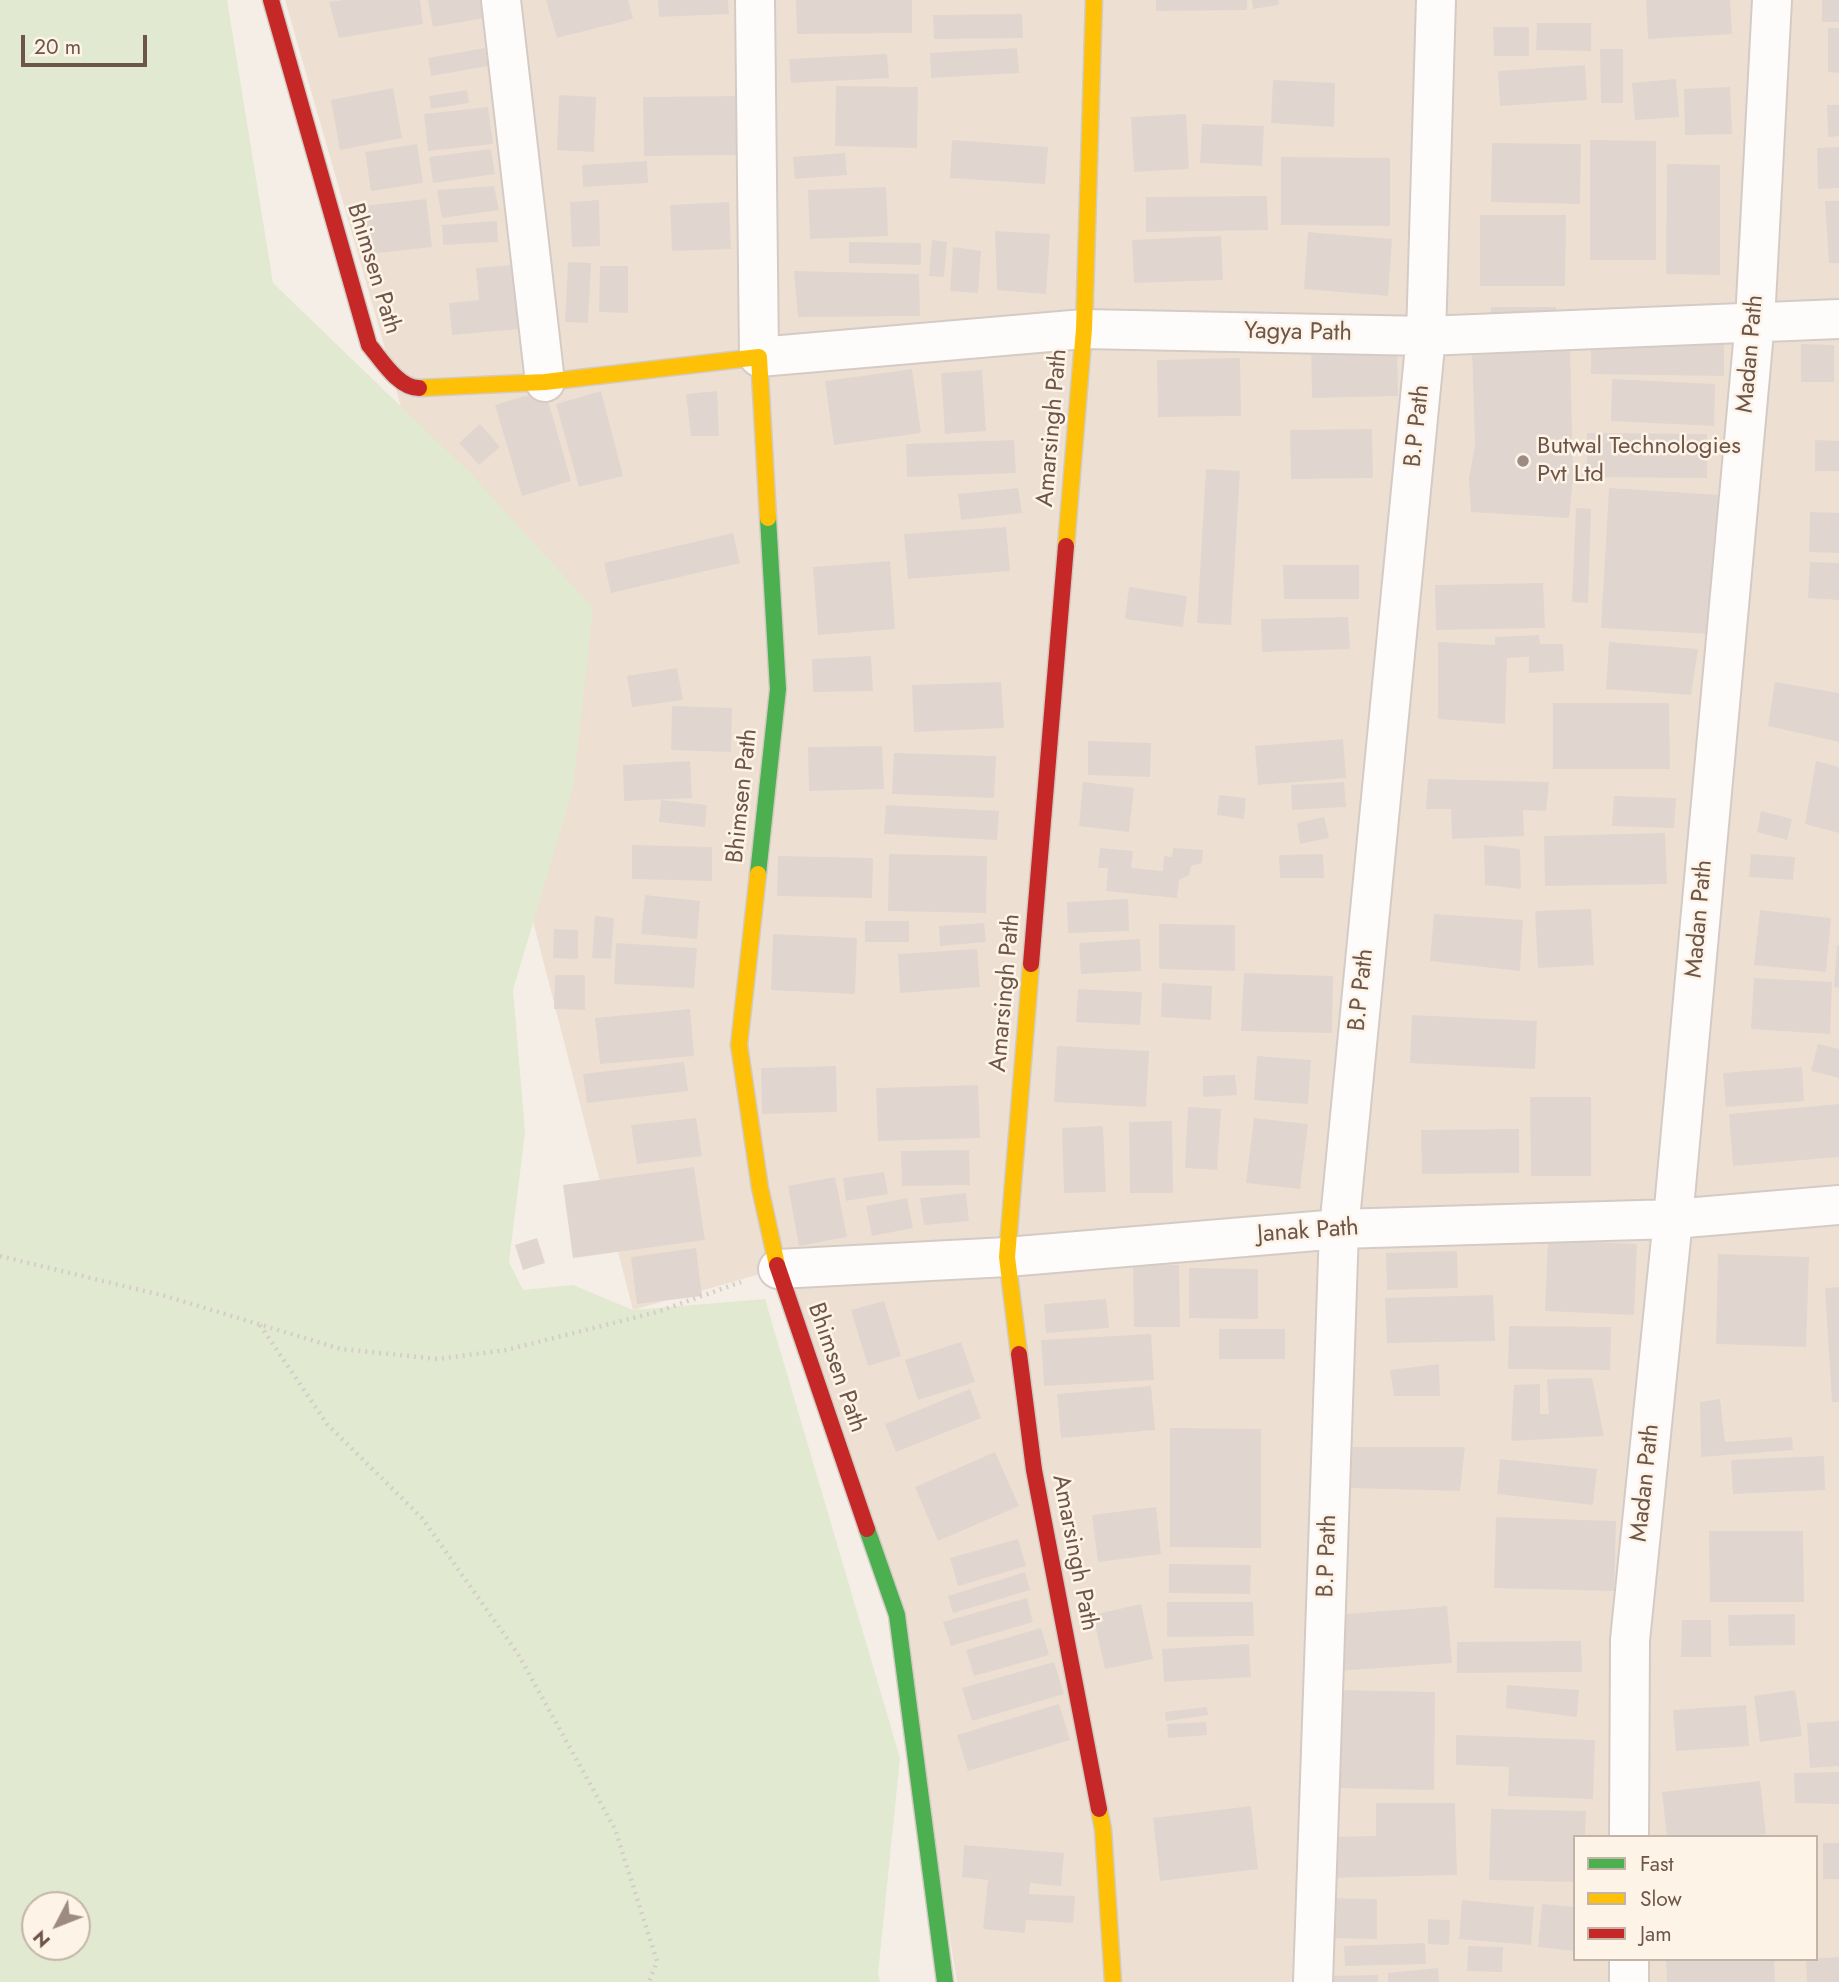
<!DOCTYPE html>
<style>
body{margin:0}
#map{position:relative;width:1839px;height:1982px;overflow:hidden;background:#f4eee6;font-family:Jost,sans-serif}
canvas{display:block}
.legend{position:absolute;left:1573px;top:1835px;width:245px;height:126px;box-sizing:border-box;background:#fdf3e6;border:2px solid #c4b4a8;margin:0;padding:9px 12px;list-style:none;font-size:21px;color:#6e554a}
.legend li{display:flex;align-items:center;gap:14px;height:35px}
.legend b{width:35px;border:2px solid #c4b4a8}
.north{position:absolute;left:21px;top:1891px;width:70px;height:70px;box-sizing:border-box;background:#fdf3e6;border:2px solid #c4b4a8;border-radius:50%;rotate:228deg;font-size:19px;font-weight:700;line-height:28px;text-align:center;color:#6e554a}
.north::after{content:'';display:block;margin:auto;width:24px;height:32px;background:#9d8b81;clip-path:polygon(50% 0,100% 100%,50% 72%,0 100%)}
.scale{position:absolute;left:21px;top:35px;width:126px;height:32px;box-sizing:border-box;border:4px solid #6e554a;border-top:0;padding-left:9px;font-size:21px;line-height:24px;white-space:nowrap;color:#6e554a;-webkit-text-stroke:5px #fdf3e6;paint-order:stroke}
</style>
<div id="map">
<canvas width="1839" height="1982"></canvas>
<ul class="legend">
<li><b style="height:9px;background:#4caf50"></b>Fast</li>
<li><b style="height:9px;background:#ffc107"></b>Slow</li>
<li><b style="height:9px;background:#c62828"></b>Jam</li>
</ul>
<div class="north">N</div>
<div class="scale">20 m</div>
</div>
<script>
const ctx = document.querySelector('canvas').getContext('2d');
ctx.lineJoin = 'round';
function paint(path, color) {
  ctx.fillStyle = color;
  ctx.fill(path, 'evenodd');
}
function trace(path, color, width, dash) {
  ctx.strokeStyle = color;
  ctx.lineWidth = width;
  ctx.lineCap = dash ? 'butt' : 'round';
  ctx.setLineDash(dash || []);
  ctx.stroke(path);
}
function drawText(font, color, halo, rows, align = 'center') {
  ctx.font = font + ' Jost,sans-serif';
  ctx.lineWidth = 5;
  ctx.setLineDash([]);
  ctx.textBaseline = 'middle';
  ctx.strokeStyle = halo;
  ctx.fillStyle = color;
  for (const [text, x, y, turn = 0] of rows) {
    ctx.save();
    ctx.translate(x, y);
    ctx.rotate((+turn || 0) * Math.PI / 180);
    ctx.textAlign = isNaN(turn) ? turn : align;
    if (halo) ctx.strokeText(text, 0, 0);
    ctx.fillText(text, 0, 0);
    ctx.restore();
  }
}
paint(new Path2D(`
 M285,0H1839V1982H957L897,1615L778,1269L633,1310L392,373ZM1575,1837H1816V1959H1575Z`), '#ede0d3');
paint(new Path2D(`
 M0,0H227L273,283L471,474L593,608L573,788L513,990L525,1132L509,1262L523,1290L573,1285L633,1310L765,1299L900,1758L878,1974L880,1982H0ZM35,1905H77V1947H35Z`), '#e1e9d1');
paint(new Path2D(`
 M344,0H420L423,24L339,38L329,2Z
 M428,0H482L485,18L433,27Z
 M546,0H628L633,19L557,38Z
 M658,0H728L729,14L659,17Z
 M796,0H912V33L797,34Z
 M1156,0H1247V10L1156,11Z
 M1252,0H1278L1279,5L1253,9Z
 M1646,0H1730L1732,34L1648,39Z
 M1822,0H1839V22H1822Z
 M1022,14L1023,38L934,39L933,15Z
 M1537,23H1591V51L1536,50Z
 M1493,27H1529V56H1494Z
 M1828,28H1839V73L1828,72Z
 M485,48L488,66L431,76L428,58Z
 M1017,48L1019,73L931,78L930,53Z
 M1600,49H1623V103H1601Z
 M887,54L889,78L791,83L789,59Z
 M1585,65L1587,100L1500,106L1498,71Z
 M1676,79L1679,117L1635,120L1632,83Z
 M1273,80L1335,83L1334,127L1271,123Z
 M836,86L918,87L917,148L835,146Z
 M1730,87L1732,134L1685,135L1684,89Z
 M393,88L402,138L340,150L331,100Z
 M467,90L469,103L431,109L429,96Z
 M559,95L596,97L594,152L557,150Z
 M737,96L738,155L644,156L643,97Z
 M1827,105H1839V136L1828,137Z
 M488,107L493,144L428,151L424,114Z
 M1186,114L1189,169L1134,172L1131,117Z
 M1202,124L1264,126L1262,166L1200,163Z
 M952,140L1048,147L1045,184L950,178Z
 M1590,140L1656,141V260H1590Z
 M1492,143L1581,144L1580,204L1491,202Z
 M417,144L423,183L371,191L365,152Z
 M1839,147V188L1818,189L1817,148Z
 M491,149L495,174L433,183L429,157Z
 M845,153L847,175L795,179L793,157Z
 M1281,157L1390,158V226L1281,225Z
 M647,161L648,183L583,187L582,165Z
 M1667,164L1720,165V275L1666,274Z
 M494,186L499,210L442,218L437,190Z
 M886,187L888,236L810,239L808,190Z
 M1267,196L1268,230L1146,232V197Z
 M426,199L432,247L368,254L363,206Z
 M599,200L600,246L572,247L570,202Z
 M1825,201H1839V263H1829Z
 M729,202L731,249L672,251L670,205Z
 M1480,215H1566L1565,286H1480Z
 M497,221L498,242L443,245L442,225Z
 M995,231L1050,234L1046,294L997,290Z
 M1308,232L1392,239L1388,296L1304,289Z
 M1221,236L1223,280L1134,283L1132,240Z
 M932,240L947,242L944,277L929,276Z
 M849,242L921,243V265L849,263Z
 M953,247L981,251L978,293L950,291Z
 M568,262L591,263L588,323L565,322Z
 M512,265L520,329L452,335L449,303L479,300L476,268Z
 M600,266H628V313L599,312Z
 M794,271L919,274L920,316L798,317Z
 M1491,307H1556L1557,325H1490Z
 M1591,339L1724,340V376L1591,374Z
 M1397,341L1398,396L1312,398L1311,342Z
 M1801,344L1834,345V382H1801Z
 M1570,345L1573,479L1569,518L1471,512L1469,478L1475,445L1472,348Z
 M1240,358L1241,416L1158,417L1157,360Z
 M912,369L921,433L834,445L825,381Z
 M982,370L986,431L945,434L941,373Z
 M1612,379L1715,384L1714,426L1611,421Z
 M545,390L571,481L522,496L495,405Z
 M601,391L623,476L579,487L556,404Z
 M717,391L719,436H691L686,394Z
 M480,424L500,447L479,465L459,443Z
 M1372,429L1373,478L1291,479L1290,430Z
 M1587,433L1707,434V478L1587,477Z
 M1014,440L1016,473L907,477L906,444Z
 M1815,440L1839,441V471H1815Z
 M1206,469L1240,471L1231,625L1197,623Z
 M1018,488L1022,513L961,520L958,494Z
 M1609,488L1720,495L1712,634L1601,628Z
 M1576,508L1591,509L1588,603L1572,602Z
 M1810,512L1839,513V553L1809,552Z
 M1006,527L1010,571L908,579L904,534Z
 M733,533L740,563L611,593L604,563Z
 M890,561L895,629L818,635L813,567Z
 M1810,562L1839,563V600L1808,598Z
 M1283,565H1359V599H1284Z
 M1543,583L1545,628L1436,630L1435,585Z
 M1129,587L1187,596L1183,627L1125,619Z
 M1348,617L1350,649L1262,652L1261,619Z
 M1539,635L1540,644H1563L1564,671L1529,673V657L1507,658L1505,724L1438,719V642L1495,645V637Z
 M1609,642L1698,649L1691,695L1606,689Z
 M871,656L873,691L813,692L812,659Z
 M677,668L683,700L632,707L627,676Z
 M1001,682L1004,728L914,732L912,685Z
 M1775,682L1839,693V742L1768,726Z
 M1553,703H1669L1670,769H1553Z
 M672,706L732,708L731,752L671,750Z
 M1343,739L1346,778L1258,785L1255,746Z
 M1088,741L1151,743L1150,777L1088,775Z
 M882,746L884,789L809,791L808,747Z
 M894,753L996,756L994,798L892,794Z
 M690,761L692,798L624,801L623,765Z
 M1816,761L1839,767V833L1805,824Z
 M1428,779L1549,782L1546,811L1523,810L1524,836L1452,839L1451,809H1426Z
 M1083,782L1134,788L1129,832L1079,826Z
 M1344,782L1346,807L1292,810L1291,785Z
 M1219,795L1246,798L1244,819L1217,815Z
 M1614,796L1676,798L1674,828L1612,826Z
 M661,800L707,805L705,827L659,822Z
 M886,805L999,811L997,840L884,834Z
 M1761,811L1792,819L1787,840L1757,832Z
 M1324,817L1329,838L1300,844L1297,823Z
 M1665,833L1667,884L1545,886L1544,836Z
 M632,845L712,847V881L632,879Z
 M1484,845L1520,849L1521,889L1485,885Z
 M1100,848L1133,851L1131,868L1163,871L1164,856L1172,857L1173,848L1203,850L1202,863L1191,866L1189,875L1179,880L1177,898L1106,891L1108,868H1098Z
 M889,854L987,856L986,913L888,911Z
 M1323,854L1324,878H1280L1279,855Z
 M1751,854L1795,857L1793,880L1749,877Z
 M778,856L873,858L872,898L777,896Z
 M645,895L700,901L697,939L641,934Z
 M1128,899L1129,931L1068,933L1067,902Z
 M1591,909L1594,965L1538,968L1535,911Z
 M1760,910L1831,918L1826,972L1754,965Z
 M1434,914L1523,920L1520,971L1430,961Z
 M595,916L614,918L611,959L592,958Z
 M865,921H909V942H865Z
 M984,923L986,942L940,946L939,926Z
 M1159,924L1235,925V971L1159,969Z
 M554,929L578,930V959L553,958Z
 M773,934L857,938L855,994L771,990Z
 M1140,939L1141,971L1081,974L1079,943Z
 M616,943L697,948L694,988L614,984Z
 M1837,945H1839V988L1834,987Z
 M977,949L980,987L900,993L898,954Z
 M1244,973L1333,976L1332,1033L1241,1031Z
 M555,975H585V1010L554,1009Z
 M1754,978L1832,982L1830,1034L1751,1029Z
 M1162,983L1212,986L1211,1020L1161,1017Z
 M1078,989L1142,992L1140,1025L1076,1022Z
 M690,1009L694,1056L600,1064L595,1018Z
 M1412,1015L1537,1021L1535,1069L1410,1063Z
 M1818,1044L1839,1049V1078L1811,1071Z
 M1057,1046L1149,1051L1146,1107L1054,1102Z
 M1257,1056L1311,1060L1308,1104L1254,1100Z
 M684,1062L688,1091L587,1103L583,1074Z
 M836,1066L837,1112L762,1114L761,1068Z
 M1802,1067L1804,1101L1726,1107L1723,1073Z
 M1235,1075L1237,1095L1203,1097V1076Z
 M978,1085L980,1138L878,1141L876,1088Z
 M1530,1097H1591V1176H1531Z
 M1839,1104V1157L1733,1166L1729,1114Z
 M1188,1107L1221,1109L1217,1170L1185,1168Z
 M696,1118L702,1156L637,1164L631,1125Z
 M1254,1118L1308,1124L1300,1189L1246,1183Z
 M1172,1121L1173,1193H1130L1129,1122Z
 M1103,1126L1106,1192L1064,1193L1062,1128Z
 M1519,1129V1173L1422,1174L1421,1130Z
 M969,1150L970,1185L902,1186L901,1151Z
 M694,1167L705,1240L573,1258L563,1185Z
 M884,1172L888,1194L846,1201L843,1178Z
 M835,1177L847,1237L799,1246L788,1186Z
 M966,1193L969,1221L924,1225L920,1198Z
 M907,1198L913,1228L872,1236L866,1206Z
 M537,1238L545,1263L523,1270L515,1245Z
 M1548,1240L1637,1244L1634,1315L1545,1311Z
 M696,1248L702,1296L637,1304L631,1257Z
 M1457,1251L1458,1288L1387,1290L1386,1253Z
 M1718,1254L1809,1257L1806,1347L1716,1344Z
 M1133,1265H1179L1180,1327H1134Z
 M1189,1268L1258,1269V1319L1189,1318Z
 M1839,1287V1402H1832L1825,1288Z
 M1493,1295L1495,1341L1387,1343L1385,1298Z
 M1106,1299L1109,1328L1046,1333L1044,1304Z
 M884,1301L901,1356L868,1366L851,1310Z
 M1509,1326L1611,1327L1610,1370L1508,1369Z
 M1219,1329H1285V1359H1219Z
 M1151,1334L1154,1380L1044,1386L1041,1340Z
 M961,1342L975,1382L918,1400L905,1360Z
 M1439,1364L1440,1396H1394L1390,1370Z
 M1592,1378L1604,1436L1511,1441L1514,1385L1540,1384V1414H1549L1547,1379Z
 M1151,1386L1155,1430L1061,1438L1057,1394Z
 M970,1389L981,1418L896,1452L885,1424Z
 M1720,1399L1725,1442L1792,1437L1793,1450L1701,1457L1700,1402Z
 M1170,1428L1261,1429V1548L1170,1547Z
 M1352,1447H1465L1460,1491L1351,1488Z
 M995,1452L1019,1506L938,1541L915,1487Z
 M1824,1456L1825,1490L1733,1494L1731,1460Z
 M1500,1459L1597,1469L1593,1505L1497,1494Z
 M1156,1507L1161,1554L1098,1562L1092,1515Z
 M1496,1517L1616,1521L1614,1591L1494,1588Z
 M1709,1531H1803L1804,1602H1710Z
 M1018,1539L1026,1566L958,1586L950,1558Z
 M1169,1564L1251,1565L1250,1594L1169,1593Z
 M1025,1572L1030,1590L953,1613L948,1596Z
 M1027,1598L1033,1622L951,1646L943,1622Z
 M1167,1602H1253L1254,1636L1167,1637Z
 M1141,1604L1153,1659L1105,1669L1093,1615Z
 M1447,1606L1452,1663L1337,1671L1333,1615Z
 M1795,1614V1645L1729,1646L1728,1615Z
 M1682,1620H1711V1657H1681Z
 M1041,1628L1049,1655L974,1676L966,1650Z
 M1581,1641L1582,1672L1457,1673V1642Z
 M1249,1644L1251,1677L1164,1682L1162,1649Z
 M1054,1662L1064,1694L972,1721L962,1688Z
 M1507,1685L1579,1690L1577,1717L1506,1708Z
 M1335,1690L1435,1692L1434,1790L1334,1788Z
 M1795,1690L1802,1736L1760,1742L1754,1696Z
 M1059,1704L1070,1740L968,1771L957,1735Z
 M1746,1705L1749,1746L1676,1751L1673,1710Z
 M1207,1707L1208,1715L1166,1721L1165,1712Z
 M1839,1721V1766L1810,1768L1807,1723Z
 M1206,1722L1207,1735L1168,1738L1167,1724Z
 M1456,1735L1595,1740L1593,1799L1508,1796L1509,1767L1456,1765Z
 M1839,1772V1804L1795,1803L1794,1773Z
 M1760,1781L1766,1834L1739,1837H1667L1662,1792Z
 M1376,1803H1455L1457,1875L1327,1878L1326,1837L1376,1836Z
 M1251,1806L1258,1869L1160,1881L1153,1818Z
 M1491,1809L1586,1811L1585,1837H1575V1882L1489,1880Z
 M1823,1843H1839V1879H1823Z
 M964,1845L1064,1853L1061,1886L1030,1883L1029,1894L1075,1896L1073,1923L1026,1920L1025,1933L983,1929L988,1880L962,1877Z
 M1325,1898L1377,1899V1939L1325,1938Z
 M1462,1900L1534,1907L1531,1945L1459,1939Z
 M1542,1904L1575,1907V1951L1538,1947Z
 M1428,1919L1450,1920L1449,1945L1428,1944Z
 M1425,1943L1426,1964L1345,1966L1344,1946Z
 M1468,1946L1503,1947L1502,1972L1467,1971Z
 M1839,1957V1982H1807L1806,1959Z
 M1666,1959H1774L1775,1982H1667Z
 M1438,1968L1439,1982H1388V1973Z
 M1378,1975V1982H1324V1976Z`), '#e0d6cf');
const street = new Path2D(`
 M501,0L545,382
 M755,0L759,357L1084,329L1426,336L1839,319
 M778,1269L1007,1257L1339,1229L1673,1219L1839,1205
 M1629,1837L1630,1640L1673,1219L1755,321L1772,0
 M1313,1982L1339,1229L1426,336L1436,0
 M1629,1982V1959`);
const fast = new Path2D(`
 M758,874L778,689L768,518
 M867,1529L897,1615L945,1982`);
const slow = new Path2D(`
 M419,388L545,382L759,357L768,518
 M1066,546L1084,329L1094,0
 M758,874L739,1045L760,1188L777,1265
 M1019,1354L1007,1257L1031,964
 M1099,1809L1103,1829L1113,1982`);
const jam = new Path2D(`
 M271,0L369,345C381,359 398,388 419,388
 M1031,964L1066,546
 M777,1265L867,1529
 M1019,1354L1034,1470L1099,1809`);
trace(street, '#d4cbc5', 42);
trace(fast, '#d3cbc3', 19);
trace(slow, '#d3cbc3', 19);
trace(jam, '#d3cbc3', 19);
trace(new Path2D(`
 M0,1256L165,1296L341,1349L438,1359L506,1350L657,1312L741,1282
 M260,1325L327,1424L422,1518L518,1654L615,1829L657,1961L649,1982`), '#d6cdc9', 4.5, [2, 5]);
trace(street, '#fdfcfb', 38);
trace(fast, '#4caf50', 16);
trace(slow, '#ffc107', 16);
trace(jam, '#c62828', 16);
for (const [x, y, r, color] of [
 [1523,461,7,"#9d8b81"]
]) {
  const dot = new Path2D();
  dot.arc(x, y, r, 0, 2 * Math.PI);
  ctx.fillStyle = color;
  ctx.fill(dot);
  trace(dot, '#fdf3e6', 2.5);
}
drawText('24px', '#6e554a', '#fdf3e6', [
 ["Bhimsen Path",373,269,73],
 ["Yagya Path",1298,333,1],
 ["Madan Path",1751,354,-85],
 ["B.P Path",1418,426,-84],
 ["Amarsingh Path",1053,428,-85],
 ["Bhimsen Path",743,796,-84],
 ["Madan Path",1700,919,-85],
 ["B.P Path",1362,990,-84],
 ["Amarsingh Path",1006,993,-85],
 ["Janak Path",1308,1232,-4],
 ["Bhimsen Path",836,1368,71],
 ["Madan Path",1646,1483,-84],
 ["Amarsingh Path",1074,1553,79],
 ["B.P Path",1328,1556,-88]
]);
drawText('24px', '#6e554a', '#fdf3e6', [
 ["Butwal Technologies",1537,447],
 ["Pvt Ltd",1537,475]
], 'left');
</script>
